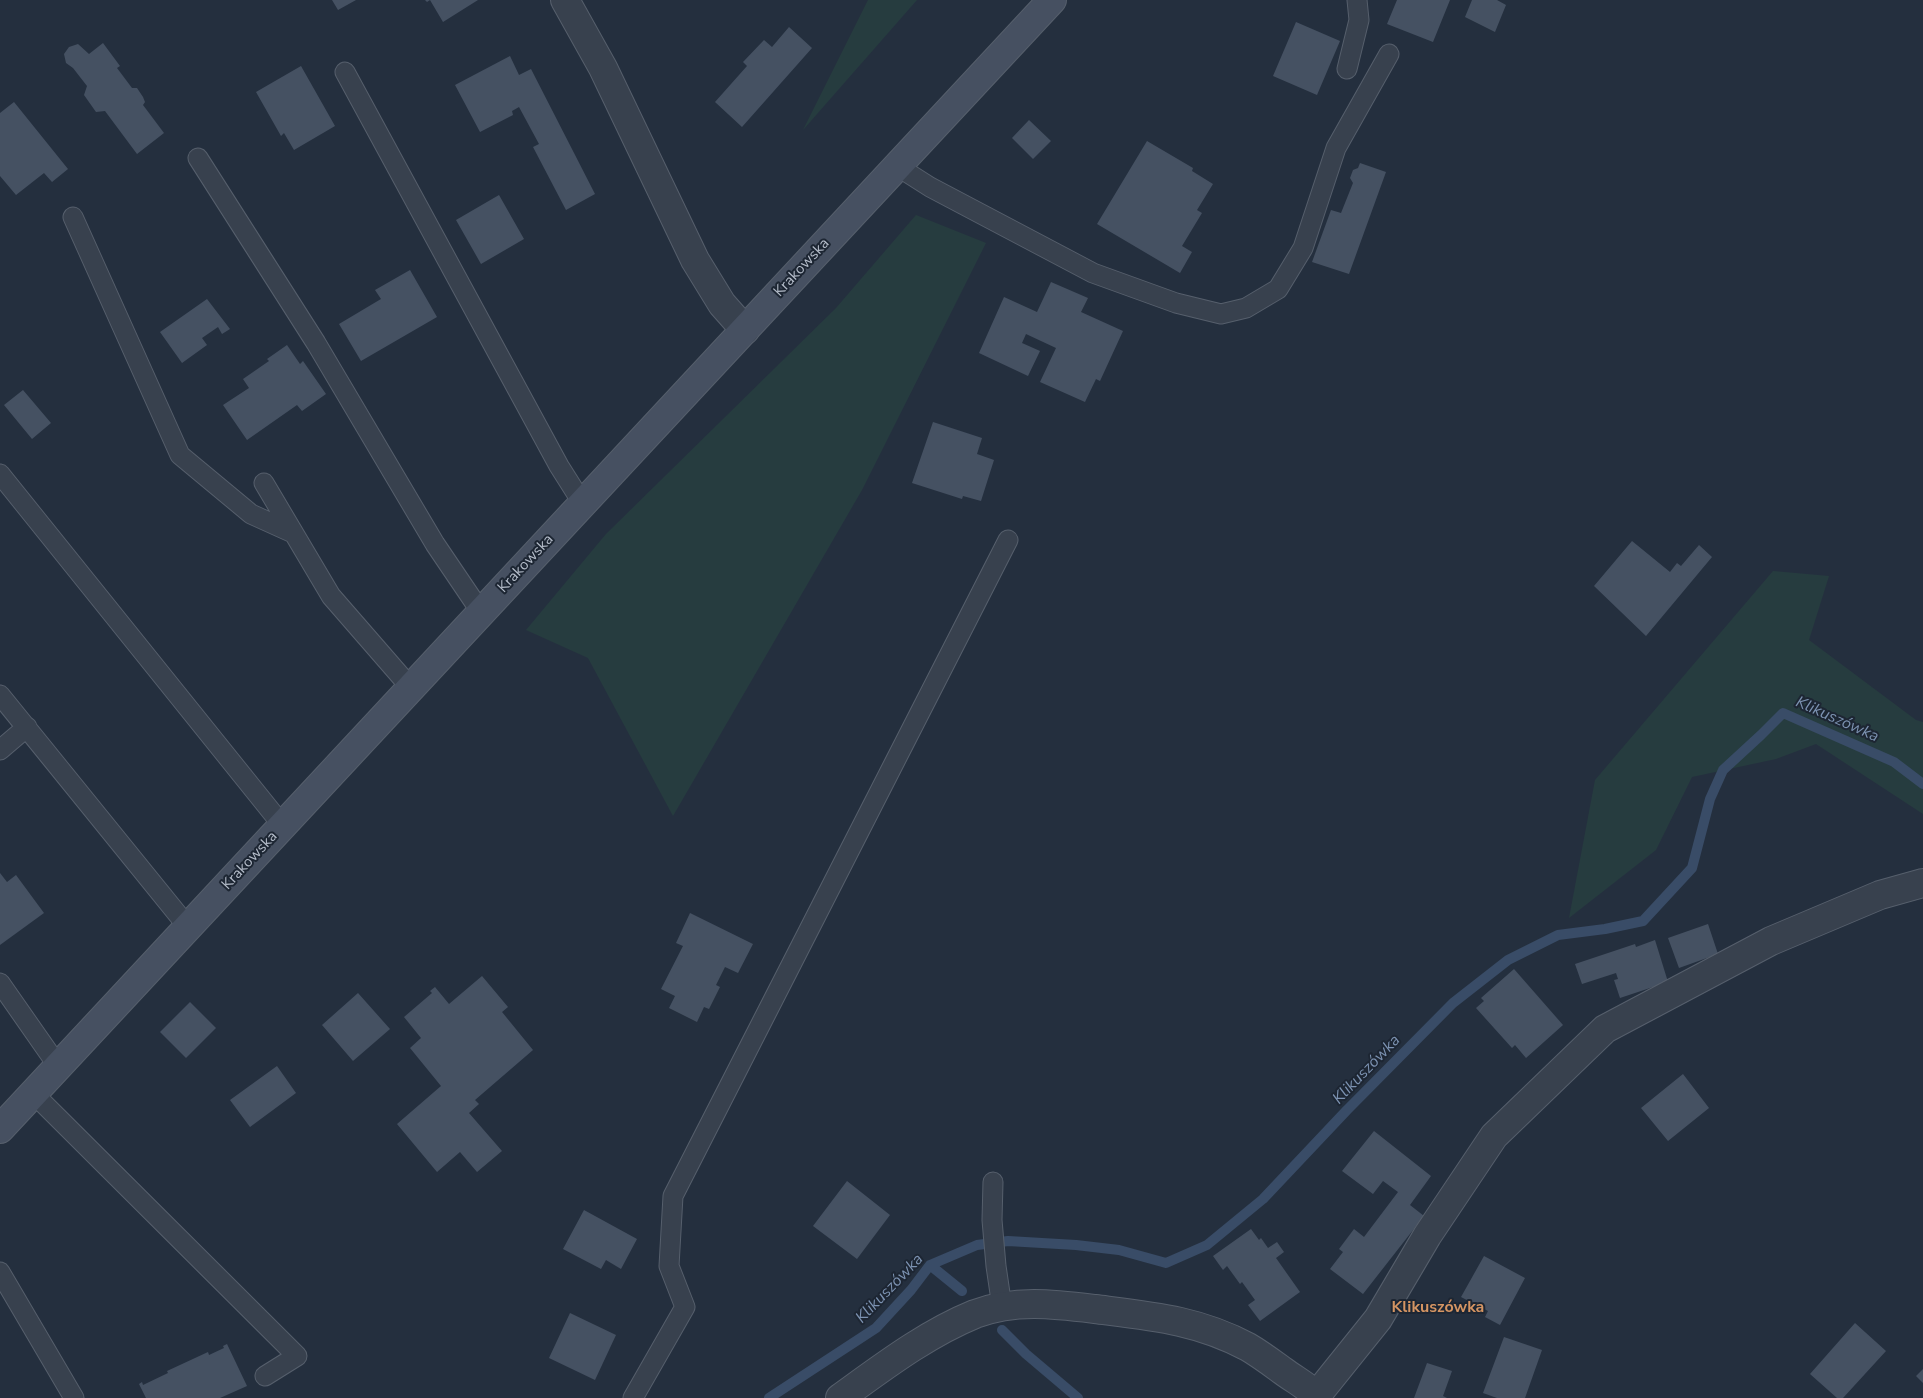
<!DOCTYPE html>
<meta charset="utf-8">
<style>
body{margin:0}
canvas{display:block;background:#242f3e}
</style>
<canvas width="1923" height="1398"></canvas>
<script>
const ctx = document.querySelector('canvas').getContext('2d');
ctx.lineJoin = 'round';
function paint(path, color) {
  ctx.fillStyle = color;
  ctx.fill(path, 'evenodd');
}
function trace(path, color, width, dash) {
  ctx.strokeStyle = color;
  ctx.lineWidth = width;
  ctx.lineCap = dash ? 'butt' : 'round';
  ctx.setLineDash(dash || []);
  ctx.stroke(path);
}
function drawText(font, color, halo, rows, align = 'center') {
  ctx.font = font + ' "Nunito Sans",sans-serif';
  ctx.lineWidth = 4;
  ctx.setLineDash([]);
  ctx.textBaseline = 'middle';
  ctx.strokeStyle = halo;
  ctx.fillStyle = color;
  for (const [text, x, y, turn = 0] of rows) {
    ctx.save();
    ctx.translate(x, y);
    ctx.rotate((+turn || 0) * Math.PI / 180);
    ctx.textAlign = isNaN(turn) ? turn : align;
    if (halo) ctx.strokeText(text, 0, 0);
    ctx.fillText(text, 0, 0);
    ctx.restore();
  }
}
paint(new Path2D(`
 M868,0H917L803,130Z
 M916,215L986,243L862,490L673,816L588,658L526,630L606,534L836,308Z
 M1773,571L1829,576L1809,640L1916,720L1923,722V814L1816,744L1776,759L1692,777L1656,850L1569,918L1595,780Z`), '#263c3f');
trace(new Path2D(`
 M930,1265L962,1291
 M1002,1330L1026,1354L1078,1398
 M769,1398L876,1328L911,1290L930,1265L977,1245L1008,1241L1076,1245L1119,1250L1166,1263L1207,1245L1263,1199L1347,1110L1453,1003L1508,960L1558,935L1605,929L1643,921L1692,868L1710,799L1723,770L1761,735L1783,713L1894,762L1923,784`), '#394c67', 10);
paint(new Path2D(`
 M332,0H356L338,10Z
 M425,0H478L443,22L430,0L427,2Z
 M1397,0H1450L1433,42L1387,24Z
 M1472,0H1497L1506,5L1495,32L1465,17Z
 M1296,22L1340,41L1317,95L1273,76Z
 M789,27L812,48L742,127L715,102L747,66L743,62L764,40L772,47Z
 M103,43L120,66L117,68L132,88H137L143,97L145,102L143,105L164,133L137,154L105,111L96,112L84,95L87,86L73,68L66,63L64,54L69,47L78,44L89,54Z
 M510,56L519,75L531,69L595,194L566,210L533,147L539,144L519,107L512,111L513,115L480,132L455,85Z
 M301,66L335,126L294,150L284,133L281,136L256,92Z
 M14,102L68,169L52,182L44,173L16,195L0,176V113Z
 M1029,120L1051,141L1033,159L1012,138Z
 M1147,141L1193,168L1192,171L1213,184L1197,210L1202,213L1182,246L1192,252L1180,273L1097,224Z
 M1360,163L1386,172L1349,274L1312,262L1331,210L1341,213L1353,183L1350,178L1353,170L1358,168Z
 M499,195L524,239L481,264L456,220Z
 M410,270L437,317L361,361L339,324L381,299L375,290Z
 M1051,282L1088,298L1081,312L1123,331L1100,381L1096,379L1085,402L1040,382L1056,348L1026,334L1022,343L1040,351L1028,376L979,353L1004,297L1037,312Z
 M207,299L230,329L222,334L218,327L202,338L207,345L182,363L160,332Z
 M287,345L300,364L303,361L326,394L302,411L297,405L247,440L223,405L249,388L243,379L269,361L267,359Z
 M23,390L51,423L32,439L4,405Z
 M933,422L982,438L977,454L994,460L981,501L963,496L962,499L912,483Z
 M1632,541L1670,572L1677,563L1681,566L1699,545L1712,557L1646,636L1594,586Z
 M0,873L7,882L16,875L44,913L0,945Z
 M690,913L753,944L738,973L725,967L716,985L720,987L709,1009L704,1007L697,1022L669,1008L675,996L661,989L683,946L676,943Z
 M1708,924L1718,954L1679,968L1668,938Z
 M1655,940L1668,982L1620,998L1614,980L1618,979L1616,973L1582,984L1575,964L1635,944L1636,947Z
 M1514,969L1563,1025L1526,1058L1515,1045L1512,1048L1476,1008L1484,1001L1481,998Z
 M482,976L508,1007L502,1012L533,1050L475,1100L479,1104L469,1113L502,1151L477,1172L460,1152L437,1172L397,1124L441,1086L410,1048L421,1038L404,1017L432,993L430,991L435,987L449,1004Z
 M358,993L390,1029L353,1061L322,1025Z
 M190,1002L216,1028L186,1058L160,1032Z
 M277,1066L296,1093L250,1127L230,1100Z
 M1683,1074L1709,1108L1668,1141L1641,1108Z
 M1374,1131L1431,1176L1410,1205L1424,1216L1363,1294L1330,1269L1343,1252L1339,1249L1354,1229L1364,1237L1398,1192L1383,1181L1373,1194L1342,1171Z
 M847,1181L890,1215L857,1259L813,1226Z
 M584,1210L637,1239L621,1269L606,1260L601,1269L563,1249Z
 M1251,1229L1259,1240L1261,1238L1268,1248L1277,1242L1284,1252L1276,1258L1300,1292L1260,1321L1248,1305L1255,1300L1242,1282L1240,1284L1227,1266L1223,1270L1213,1256Z
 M1484,1256L1525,1278L1500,1325L1485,1317L1488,1311L1461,1297Z
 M570,1313L616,1335L595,1380L549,1358Z
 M1855,1323L1886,1351L1843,1398H1837L1810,1374Z
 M1504,1337L1542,1350L1525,1398H1497L1483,1393Z
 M227,1344L247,1386L220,1398H146L139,1384L142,1382L143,1385L168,1373L167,1371L208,1352L209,1355L224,1348L223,1346Z
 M1427,1363L1452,1371L1443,1396L1447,1398H1414Z
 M1923,1369V1383L1916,1376Z`), '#455162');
const lane = new Path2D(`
 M1347,69L1359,20L1357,0
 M345,72L559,466L583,504
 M198,158L316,343L435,544L481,612
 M897,166L930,187L1093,273L1176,303L1221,314L1246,308L1278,289L1303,248L1336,148L1389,54
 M73,217L180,455L251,514L293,533
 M0,474L283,826
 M264,483L331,596L411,688
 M0,695L188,927
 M0,750L27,727
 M0,983L58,1066
 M33,1093L297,1356L265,1376
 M993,1182L992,1220L996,1266L1002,1307
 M0,1272L74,1398
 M633,1398L685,1307L669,1266L673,1196L1008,540`);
const street = new Path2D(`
 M565,0L603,68L695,260L722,304L745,330
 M1317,1395L1378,1319L1427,1236L1494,1136L1605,1029L1771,941L1880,895L1923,883
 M840,1398C883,1367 926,1334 975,1314C1015,1299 1054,1304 1095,1309C1151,1316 1198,1320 1248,1347C1260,1354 1272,1363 1283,1371C1295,1380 1309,1387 1319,1398`);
const secondary = new Path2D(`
 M0,1129L1052,0`);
trace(lane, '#565f6c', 21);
trace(street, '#565f6c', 30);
trace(secondary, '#565f6c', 30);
trace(lane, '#38414e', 19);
trace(street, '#38414e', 28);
trace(secondary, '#465061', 28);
drawText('15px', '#b4bcc9', '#1d2633', [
 ["Krakowska",802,268,-47],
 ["Krakowska",526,564,-47],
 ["Krakowska",250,861,-47]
]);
drawText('italic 16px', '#7c92b1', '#1d2633', [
 ["Klikuszówka",1837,720,24],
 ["Klikuszówka",1367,1070,-46],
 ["Klikuszówka",890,1289,-46]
]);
drawText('bold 16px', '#d59563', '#1d2633', [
 ["Klikuszówka",1438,1308]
]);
</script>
